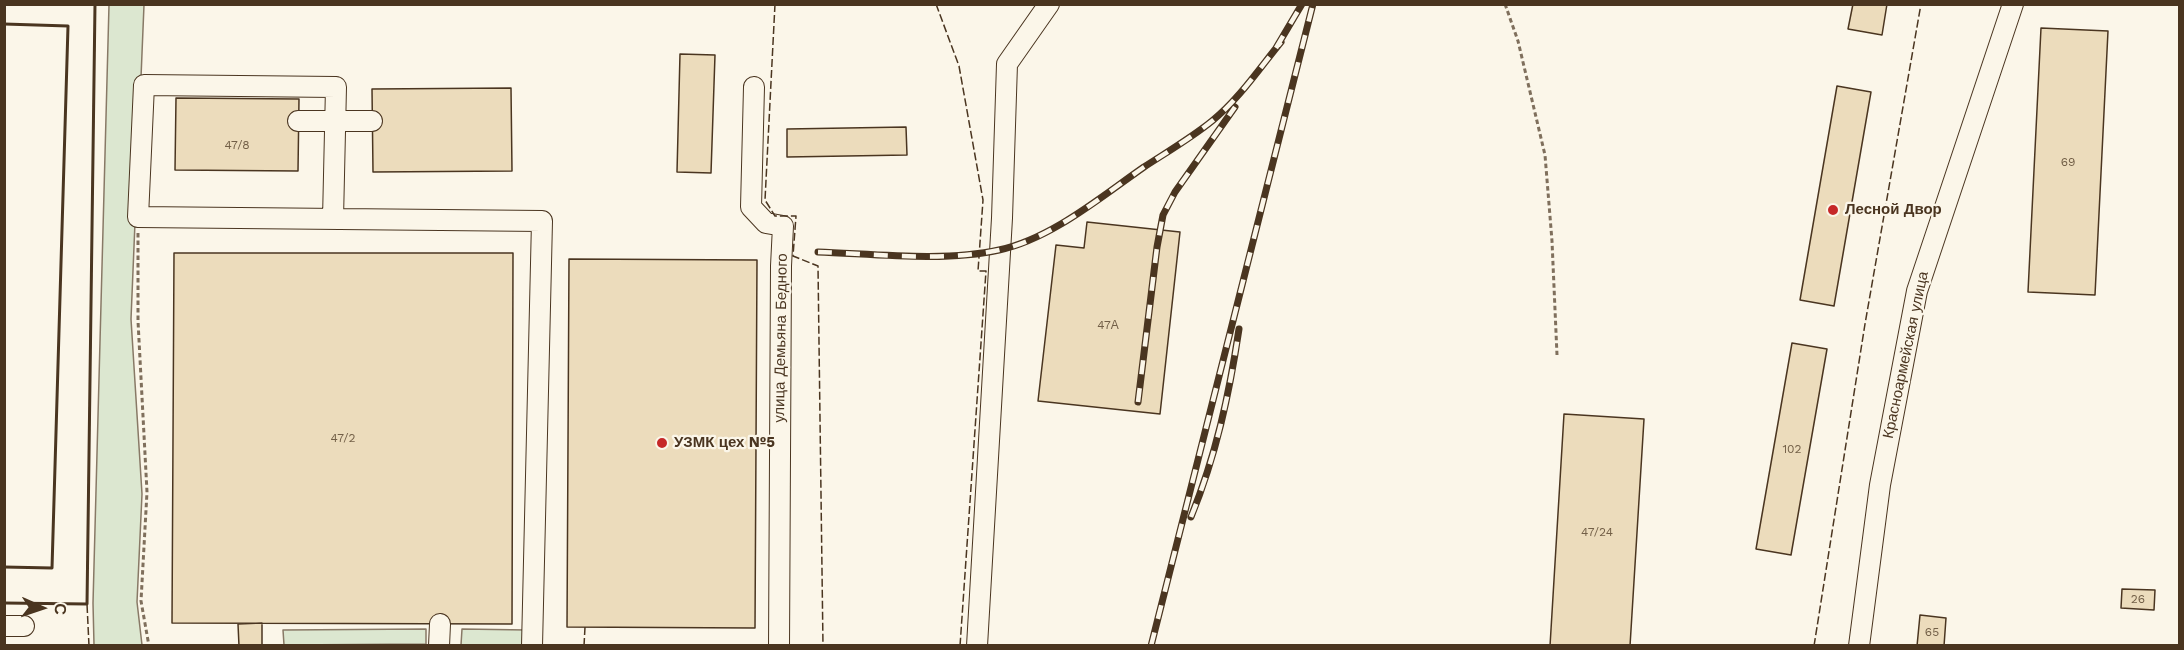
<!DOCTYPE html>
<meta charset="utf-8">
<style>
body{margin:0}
#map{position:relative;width:2184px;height:650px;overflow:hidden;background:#fbf6e9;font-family:"Work Sans",sans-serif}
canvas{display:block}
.frame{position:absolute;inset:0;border:6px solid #4a3520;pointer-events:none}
.north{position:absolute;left:12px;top:578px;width:60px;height:60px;-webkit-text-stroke:4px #fbf6e9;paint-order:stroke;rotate:93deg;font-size:16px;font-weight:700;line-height:24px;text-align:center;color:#4a3520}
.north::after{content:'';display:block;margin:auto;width:21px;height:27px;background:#4a3520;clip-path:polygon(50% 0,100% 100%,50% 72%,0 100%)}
</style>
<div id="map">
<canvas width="2184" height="650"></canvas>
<div class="frame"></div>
<div class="north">С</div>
</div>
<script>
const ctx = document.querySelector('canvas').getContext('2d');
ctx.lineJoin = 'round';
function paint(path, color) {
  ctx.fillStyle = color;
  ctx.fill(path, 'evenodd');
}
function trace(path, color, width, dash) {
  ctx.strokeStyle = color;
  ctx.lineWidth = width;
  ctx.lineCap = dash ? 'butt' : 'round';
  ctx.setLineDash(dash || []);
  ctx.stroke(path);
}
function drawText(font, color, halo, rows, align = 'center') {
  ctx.font = font + ' "Work Sans",sans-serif';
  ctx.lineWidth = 4.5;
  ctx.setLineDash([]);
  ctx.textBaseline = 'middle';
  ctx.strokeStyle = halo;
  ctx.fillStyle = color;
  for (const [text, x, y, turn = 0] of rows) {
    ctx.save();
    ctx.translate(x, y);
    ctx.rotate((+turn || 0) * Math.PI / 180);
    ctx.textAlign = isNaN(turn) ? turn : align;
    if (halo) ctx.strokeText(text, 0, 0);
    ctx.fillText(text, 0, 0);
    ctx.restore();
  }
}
const green = new Path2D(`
 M109,5H144L131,319L142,494L137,602L142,645H94L93,603Z
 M426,629V644L284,645L283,630Z
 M462,629L527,630V645H461Z`);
paint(green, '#dce7d0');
trace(green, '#887966', 1.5);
const building = new Path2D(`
 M1853,4H1887L1882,35L1848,29Z
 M2041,28L2108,31L2095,295L2028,292Z
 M680,54L715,55L711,173L677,172Z
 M1837,86L1871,92L1834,306L1800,300Z
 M511,88L512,171L373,172L372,89Z
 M176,98L299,99L298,171L175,170Z
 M906,127L907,155L787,157V129Z
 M1087,222L1180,232L1160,414L1038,401L1056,245L1084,248Z
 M174,253H513L512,624L172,623Z
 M569,259L757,260L755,628L567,627Z
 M1792,343L1827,349L1791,555L1756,549Z
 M1564,414L1644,419L1630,646H1550Z
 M2122,589L2155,590L2154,610L2121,608Z
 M1920,615L1946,618L1944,646H1917Z
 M262,623V646H239L238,624Z`);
paint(building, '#ecdcbc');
trace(building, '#4a3520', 1.5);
const minor = new Path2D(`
 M754,87L751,207L766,223L783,226L781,266L779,646
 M298,121H372
 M333,219L336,87L144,85L138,217L542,221L532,646
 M4,626H24
 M439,646L440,624
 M977,646L1002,218L1007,64L1049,4
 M1859,646L1880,485L1917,291L2013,4`);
trace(minor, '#4a3520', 22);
trace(new Path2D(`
 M1505,4L1518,41L1545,155L1552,241L1557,355
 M138,233V321L147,492L141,601L149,646`), '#7f6f5c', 3, [4.5, 3]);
trace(minor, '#fbf6e9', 20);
const rail = new Path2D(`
 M1276,48L1302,4
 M818,252C874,254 945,262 999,250C1051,239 1102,196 1144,167C1167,152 1191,138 1212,121C1239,99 1259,69 1281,42
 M1138,402L1157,247L1163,215L1175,192L1235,107
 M1191,517C1216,455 1229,396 1239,329
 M1151,646L1313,4`);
trace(rail, '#4a3520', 7);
trace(rail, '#fbf6e9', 4.5, [14]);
trace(new Path2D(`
 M775,4L765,200L775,216H796L793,256L818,266L823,646
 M936,4L959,66L983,200L978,271H986L960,646
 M89,646L87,604L95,4
 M584,646L585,627
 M1814,646L1865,324L1921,4`), '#4a3520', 1.5, [8, 3]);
trace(new Path2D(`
 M4,24L68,26L52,568L4,567
 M4,603L87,604L95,4`), '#4a3520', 3);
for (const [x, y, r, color] of [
 [1833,210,6,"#c62828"],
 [662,443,6,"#c62828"]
]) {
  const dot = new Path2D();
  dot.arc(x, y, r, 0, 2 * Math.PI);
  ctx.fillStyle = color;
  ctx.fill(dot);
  trace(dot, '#fbf6e9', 2);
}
drawText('12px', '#725f47', null, [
 ["47/8",237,145],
 ["69",2068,162],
 ["47А",1108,325],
 ["47/2",343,438],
 ["102",1792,449],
 ["47/24",1597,532],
 ["26",2138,599],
 ["65",1932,632]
]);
drawText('bold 15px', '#4a3520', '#fbf6e9', [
 ["Лесной Двор",1845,210],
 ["УЗМК цех №5",674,443]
], 'left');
drawText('15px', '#4a3520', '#fbf6e9', [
 ["улица Демьяна Бедного",781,338,-89],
 ["Красноармейская улица",1906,355,-78]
]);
</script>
